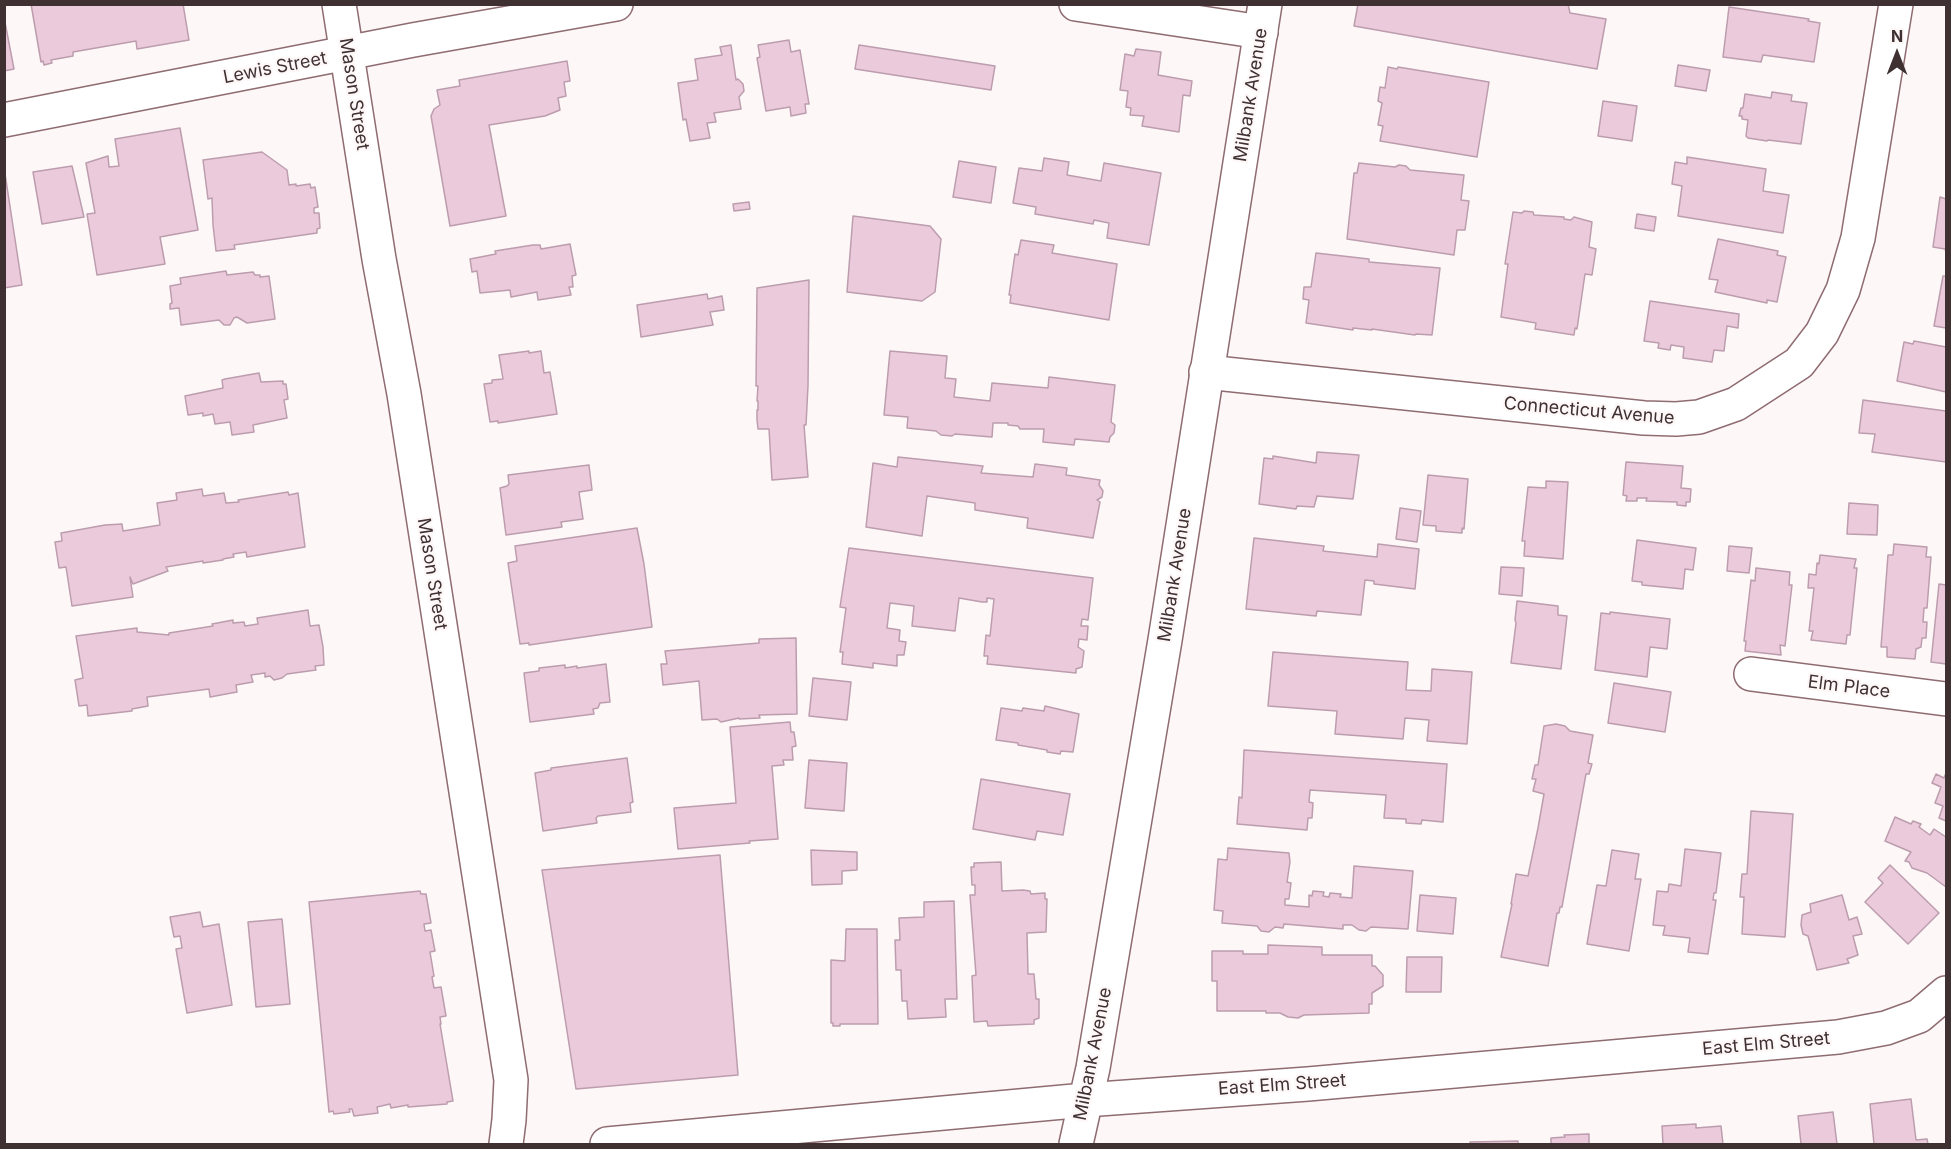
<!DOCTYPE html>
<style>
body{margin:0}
#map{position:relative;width:1951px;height:1149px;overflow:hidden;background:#fef7f7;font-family:Inter,sans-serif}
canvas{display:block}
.frame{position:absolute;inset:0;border:6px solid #3f3032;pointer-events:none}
.north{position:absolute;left:1867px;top:24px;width:60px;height:60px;-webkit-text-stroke:4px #fef7f7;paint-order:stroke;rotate:0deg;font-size:16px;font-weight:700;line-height:24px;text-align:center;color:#3f3032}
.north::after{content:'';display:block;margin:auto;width:21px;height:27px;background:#3f3032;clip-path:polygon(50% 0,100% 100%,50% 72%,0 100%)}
</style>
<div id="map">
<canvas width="1951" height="1149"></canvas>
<div class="frame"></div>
<div class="north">N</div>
</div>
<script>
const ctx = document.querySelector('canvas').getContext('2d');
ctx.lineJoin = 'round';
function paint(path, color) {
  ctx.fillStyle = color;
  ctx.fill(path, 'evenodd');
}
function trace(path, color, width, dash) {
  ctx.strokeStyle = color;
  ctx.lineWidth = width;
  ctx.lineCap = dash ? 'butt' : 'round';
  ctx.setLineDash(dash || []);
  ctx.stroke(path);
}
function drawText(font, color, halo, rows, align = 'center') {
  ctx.font = font + ' Inter,sans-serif';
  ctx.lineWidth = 4.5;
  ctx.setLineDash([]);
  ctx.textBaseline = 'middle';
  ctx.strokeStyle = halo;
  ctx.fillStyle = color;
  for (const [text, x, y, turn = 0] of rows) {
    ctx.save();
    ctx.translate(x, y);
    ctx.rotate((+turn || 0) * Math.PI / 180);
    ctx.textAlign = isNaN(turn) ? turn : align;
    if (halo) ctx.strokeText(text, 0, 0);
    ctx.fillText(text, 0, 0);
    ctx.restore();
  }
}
const building = new Path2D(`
 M31,4H183L189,40L137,49L136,41L73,52V56L51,60L52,63L44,65L43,61L41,62Z
 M1358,4H1568L1570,13L1606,19L1597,69L1354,26Z
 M1729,7L1809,19L1808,21L1820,23L1814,62L1763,55L1761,62L1723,57Z
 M4,17L14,69L4,71Z
 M789,40L791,52L800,50L809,104H805L806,113L791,116L790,107L766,111L757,58L760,57L758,45Z
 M731,45L736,80L738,79L743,84L744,91L739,97L741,109L714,113L716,122L707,123L710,138L690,141L686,119L683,120L678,83L698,80L695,59L722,55L720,47Z
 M859,45L995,66L991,90L855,69Z
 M1136,49L1161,52L1158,75L1192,81L1190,96L1183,95L1179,132L1142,126L1144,116L1130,115L1131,108L1126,107L1128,91L1120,90L1125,54L1134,56Z
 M567,61L570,81L564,82L566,96L558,98L560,110L545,116L489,125L506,216L450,226L431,116L434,109L440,105L437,90L460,86L459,80Z
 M1678,65L1710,70L1706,91L1675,86Z
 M1388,67L1397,69L1398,67L1489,82L1477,157L1380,141L1383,126L1378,125L1382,103L1378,101L1380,87L1385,88Z
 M1772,92L1792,95L1791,101L1807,103L1801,144L1768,140L1767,141L1748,138L1746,136L1748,120L1742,119V116H1739L1741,108H1743L1745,94L1771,98Z
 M1603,101L1637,106L1632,141L1598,136Z
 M180,128L198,230L160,237L165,264L97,275L87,214L95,213L86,163L108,156L109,167L119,166L115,139Z
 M262,152L287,170L289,185L296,184V186L310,184L311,188L315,187L318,207L314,208V213H319L320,228L317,229V233L234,245L235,249L216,251L213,225L212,198L208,199L203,160Z
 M1687,157L1766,169L1763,191L1789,195L1783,233L1678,216L1682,186L1672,184L1675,162L1687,164Z
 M1044,158L1069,162L1067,175L1101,181L1104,163L1161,173L1149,245L1107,238L1109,223L1094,220L1093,224L1035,214L1036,207L1013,203L1019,168L1042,171Z
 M959,161L996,167L991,203L953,197Z
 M1359,163L1395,167L1399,165L1406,166L1410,170L1464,175L1461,200L1469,201L1465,230H1457L1454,255L1347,239L1354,173H1357Z
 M72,166L84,217L42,224L33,172Z
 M4,167L22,285L4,288Z
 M1940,197L1946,199V252L1945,249L1933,247Z
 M749,202L750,209L734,211L733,204Z
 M1524,211L1533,212L1534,215L1564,217V219L1571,220L1574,217L1592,222L1589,247L1596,249L1592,275L1585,274L1577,329L1575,328L1574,335L1535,329L1536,323L1501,317L1508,264H1505L1513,212L1522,213Z
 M1637,214L1656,217L1654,231L1635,228Z
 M853,216L930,226L941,239L935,292L922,301L847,292Z
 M1718,239L1778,251L1777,255L1786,257L1777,302L1767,300V303L1715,292L1718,280L1709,279Z
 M1021,240L1054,245L1052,253L1117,264L1109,320L1010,303L1011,295H1009L1015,254L1018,255Z
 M570,244L576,275L572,276L573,287H569L571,295L538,300L537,292L511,297L510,290L480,293L477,271L472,272L470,259L496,254L495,251L533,245H540L541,249Z
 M1316,253L1369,259V262L1440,268L1432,335L1416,334L1415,335L1372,329V330L1353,328V330L1306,323L1309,300L1303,299L1304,287H1311Z
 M226,271L227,275L253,272L255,275H260V277L269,276L275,319L247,323L237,317L234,318L230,325H224L219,320L181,325L179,308L170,309V304L172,303L170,286L181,284L180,278Z
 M1943,276H1946V328L1934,326Z
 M809,280L808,386L806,425H804L808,477L772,480L769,429H758L757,420V410H758V401H757L758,386H756L757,288Z
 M707,294L708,299L722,296L724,310L710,312L713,325L641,337L637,305Z
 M1650,301L1739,314L1738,328L1727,326L1724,351L1714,350L1712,362L1683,358L1684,347L1671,345L1670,350L1658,348L1659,343L1644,341Z
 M1914,341L1946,347V392L1897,381L1904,342L1913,344Z
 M529,351V353L541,351L544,373L550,372L557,414L498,423V421L490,422L484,384L492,383V380L503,379L499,355Z
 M890,351L947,356L945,378L956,379L954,397L990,401L992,383L1048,388L1049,377L1115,385L1111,422L1115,425L1114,433L1110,437L1109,442L1075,439L1074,445L1043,442L1044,429H1020L1018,426L1008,425V423H993L992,437L955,434L952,436L941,435L936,431L907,428L908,417L884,415Z
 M259,373L261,382L283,381V384H286L288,399L284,400L287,418L253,425L254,432L232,435L230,422L215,424L213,414L203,416V413L188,415L185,396L223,388L222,380L225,379Z
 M1863,400L1946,411V462L1872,452L1875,434L1859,433Z
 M1317,452L1359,455L1353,499L1317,496L1314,507L1297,506L1296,509L1259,504L1264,458L1273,459V456L1316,463Z
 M898,457L983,466L981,473L1033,477L1035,464L1067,468L1066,475L1100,480L1099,485L1103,491L1102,497L1097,500L1100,502L1093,538L1027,528L1028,518L975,510V503L927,496L922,536L866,527L873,463L897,467Z
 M1626,462L1683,466L1681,488L1691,489L1690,502H1686V506L1677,505V502L1646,501L1647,498H1637V501H1626L1627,496L1623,495Z
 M589,465L592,490L579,492L583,519L561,522L562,527L506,535L500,488L507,486L509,484L508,475Z
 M1428,475L1468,479L1464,529L1462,528V533L1436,531V526L1423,525Z
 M1546,481L1568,482L1563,559L1524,556L1525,541H1522L1528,487L1546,488Z
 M202,489L203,496L224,493L226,503L239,502L238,500L288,492L289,495L298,493L305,547L247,557L246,552L233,554L234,557L223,559V560L203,563V561L166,567L168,571L133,584L130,577L133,597L72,606L66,567L59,568L55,542L62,541L61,533L105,525L122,524L123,531L160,525L157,503L177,500L176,493Z
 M1849,503L1878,505L1877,535L1847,534Z
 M1400,508L1421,511L1417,542L1396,539Z
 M637,528L644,564L652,627L529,645V643L520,644L508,563L517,561L515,546Z
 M1254,538L1324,546L1323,551L1377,557L1378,544L1419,549L1415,589L1374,584V581L1365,580L1361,615L1317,611L1316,616L1246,609Z
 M1637,540L1696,548L1693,570L1685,569L1683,589L1642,585V582L1632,581Z
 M1894,544L1927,547L1926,557H1931L1927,608H1924L1923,622H1927L1926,638H1922L1921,647L1916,649L1915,659L1887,657V647H1881L1888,555H1893Z
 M1729,546L1752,548L1749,573L1727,571Z
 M849,548L1093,578L1088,620L1082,619L1081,626H1088L1087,640L1079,639L1078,647L1084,651L1082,667L1076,669V673L987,664L988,656H984L986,635L990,636L994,599L987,598V602H982L959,598L955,631L912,626L914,606L890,603L887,628L900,630L899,641L906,642L904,655H897V666L873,663V668L842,664L843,652H840L846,608L840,607Z
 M1820,555L1856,559L1854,568H1857L1850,635H1847L1846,644L1811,640L1813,631H1809L1814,588H1808L1809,574L1816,575L1817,563L1819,564Z
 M1501,567L1524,568L1522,596L1499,594Z
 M1756,568L1790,572L1789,585H1792L1785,646L1780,645L1781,655L1745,651L1746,641H1744L1751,580L1755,581Z
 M1939,584L1946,585V664L1931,662Z
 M1517,601L1558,606V615L1567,616L1561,669L1511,663L1516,623L1515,620Z
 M308,610L310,626L319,625L323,647L324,665L315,666L316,670L287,674L282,678L274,680L270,676L265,677V673L251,675L253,682L236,685L237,692L210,697L209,689L147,697L148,706L132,709V711L88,716L87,705L79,706L75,680L83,678L76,636L137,628V632L169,635V633L213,626L212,624L233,620V623L244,622L245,626L258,624L257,618Z
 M1610,612L1670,619L1667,649L1650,647L1647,677L1595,670L1601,613L1610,614Z
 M796,638L797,714L759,715L760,718L739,719V718L721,722L717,719L702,720L699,681L663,685L661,664H667L665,651L759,643V639Z
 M1273,652L1408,662L1406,690L1431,691L1432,669L1472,672L1467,744L1427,741L1429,720L1405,718L1403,739L1335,734L1337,711L1268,706Z
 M606,664L610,702L600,703L598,708L593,709L594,714L530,722L524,673L539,671V668L565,665V668L577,666V668Z
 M813,678L851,682L847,720L809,716Z
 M1614,683L1671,692L1665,732L1608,723Z
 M1045,706L1079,714L1073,752L1061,751L1060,754L1047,752V750L1018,745V743L996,740L1001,708L1022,711L1023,708L1044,711Z
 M790,722L791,732H794L796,746L792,747L793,760H783L784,765L772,766L778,839L749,841L750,843L678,849L674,808L736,803L730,727Z
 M1556,724L1565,726L1570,731L1593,735L1588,763L1592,764L1589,774H1586L1562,907H1560L1559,913H1557L1548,966L1501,957L1512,904H1511L1516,874L1528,876L1538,828L1544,794L1533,791L1536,779H1532L1535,765H1538L1544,726Z
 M1244,750L1447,764L1443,822L1422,820L1421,824L1406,823V819L1384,818L1386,795L1310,790L1309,802L1313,803L1312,818H1308L1307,830L1237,824L1239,797L1242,798Z
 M627,758L633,802L630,803L631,812L598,816L596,818L597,823L543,831L535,773L551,770V768Z
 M809,760L847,763L844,811L805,808Z
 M1946,773V821L1939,818L1943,806L1935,803L1941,787L1932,783L1936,774L1944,778Z
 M981,779L1070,794L1063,835L1037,831L1035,840L973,829Z
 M1751,811L1793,814L1785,937L1742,934L1744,897H1740L1742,874H1747Z
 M1895,817L1911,824L1913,821L1921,824L1919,827L1930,835L1934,829L1946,837V887L1927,873L1912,868L1909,862L1905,861L1911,852L1885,841Z
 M1228,848L1289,853L1290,862L1287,882L1291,883L1289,899H1285V905L1309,907V895L1312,896L1313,891L1324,892L1323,896L1329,897L1330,893L1341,894L1340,897L1352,898L1354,866L1413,871L1408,929L1371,927L1366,931L1359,930L1352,925H1343V929L1284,924L1283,928L1275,927L1269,932L1261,931L1257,926L1222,923L1223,911L1214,910L1218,859L1227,860Z
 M1685,849L1721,853L1716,893H1714L1713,900H1716L1708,954L1688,952L1690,938L1663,935L1665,926L1653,925L1657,891L1668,892L1669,884L1681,886Z
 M811,850L857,852V870L842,871V884L812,885Z
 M1612,850L1639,854L1635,879H1641L1629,951L1587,944L1597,885L1606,886Z
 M720,855L738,1075L576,1089L542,870Z
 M1001,862L1002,891L1023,890L1030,891L1031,894L1045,893V899H1047L1046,932L1027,933L1028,974H1034L1036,999H1039V1018L1034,1020V1024L988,1026L987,1021L974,1022L972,976L976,975L970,895H975V885H972L971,867H974V863Z
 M1890,865L1939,913L1908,944L1865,902L1883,883L1878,878Z
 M420,891L421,894H426L431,923L424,924L425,931L431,930L435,951L430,952L434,976L432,977L434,988L441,987L446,1016L440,1017L441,1024H440L453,1101L447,1102V1104L408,1107V1105L391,1108L390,1104L377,1107L378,1113L354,1116L352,1109H349L350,1112L334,1114L333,1111L329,1112L309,902Z
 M1420,895L1456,898L1453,934L1417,931Z
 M1842,895L1849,920L1857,917L1862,934L1853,936L1858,955L1847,959L1849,963L1817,970L1808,936L1803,934L1801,925L1802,915L1811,912L1810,904Z
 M954,901L957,999H945L946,1017L908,1019L907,1001H902L901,970H896L895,940H900L899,918L924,917V902Z
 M200,912L203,927L219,924L232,1005L187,1013L176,949L182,948L180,936L174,937L170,917Z
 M282,919L290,1004L256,1007L248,922Z
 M846,929H877L878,1024H840V1026H833V1023H831V960L845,961Z
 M1268,945L1322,947V955H1372V966H1375L1383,975V986L1372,993V1004H1369V1013L1304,1015L1298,1018L1288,1017L1280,1013H1266V1011H1217V981H1212V951H1243V954H1268Z
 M1407,957H1442L1441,992H1406Z
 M1911,1099L1916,1140L1927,1139L1928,1144H1874L1870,1104Z
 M1833,1112L1837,1144H1801L1798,1116Z
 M1696,1124V1128L1721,1126L1723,1144H1663L1662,1126Z
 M1589,1134V1144H1592H1538H1551V1138L1565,1137L1564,1135Z
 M1518,1141V1144H1470V1142Z`);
paint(building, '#eacadb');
trace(building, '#bc9dae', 1.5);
const street = new Path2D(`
 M1076,4L1261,32
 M4,120L413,40L616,4
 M1206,372L1644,418L1676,419L1699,417L1736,404L1799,363L1822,333L1843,290L1858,238L1896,4
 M1751,674L1946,699
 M1085,1100L1308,1084L1838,1037L1886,1028L1919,1016L1946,993`);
const secondary = new Path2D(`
 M339,4L379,259L404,394L511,1080L509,1120L506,1144
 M607,1144L1085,1100
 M1076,1144L1093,1068L1165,640L1265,4`);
trace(street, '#8e6c71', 36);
trace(secondary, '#8e6c71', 36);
trace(street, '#fff', 33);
trace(secondary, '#fff', 33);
drawText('18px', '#3f3032', '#fef7f7', [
 ["Lewis Street",275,68,-11],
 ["Mason Street",354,94,81],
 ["Milbank Avenue",1251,95,-81],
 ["Connecticut Avenue",1589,411,5],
 ["Mason Street",432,574,81],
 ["Milbank Avenue",1175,575,-81],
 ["Elm Place",1849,687,7],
 ["East Elm Street",1766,1044,-5],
 ["Milbank Avenue",1093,1054,-79],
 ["East Elm Street",1282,1085,-4]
]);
</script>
